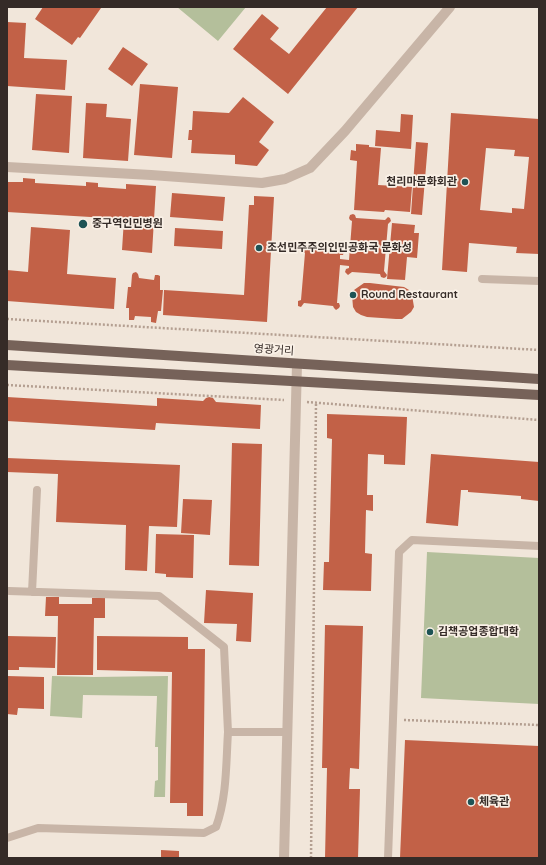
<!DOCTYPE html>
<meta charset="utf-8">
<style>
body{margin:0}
#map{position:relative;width:546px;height:865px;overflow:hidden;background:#f1e6da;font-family:Quicksand,sans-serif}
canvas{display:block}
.frame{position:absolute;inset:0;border:8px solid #352b27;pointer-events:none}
</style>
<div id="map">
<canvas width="546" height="865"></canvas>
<div class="frame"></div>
</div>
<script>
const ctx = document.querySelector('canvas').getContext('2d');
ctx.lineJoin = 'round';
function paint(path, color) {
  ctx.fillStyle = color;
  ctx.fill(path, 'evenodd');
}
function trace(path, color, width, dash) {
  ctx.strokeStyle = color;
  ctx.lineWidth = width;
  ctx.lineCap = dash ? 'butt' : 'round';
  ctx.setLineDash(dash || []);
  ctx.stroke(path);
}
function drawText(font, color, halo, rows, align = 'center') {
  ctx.font = font + ' Quicksand,"Noto Sans KR",sans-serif';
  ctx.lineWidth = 3.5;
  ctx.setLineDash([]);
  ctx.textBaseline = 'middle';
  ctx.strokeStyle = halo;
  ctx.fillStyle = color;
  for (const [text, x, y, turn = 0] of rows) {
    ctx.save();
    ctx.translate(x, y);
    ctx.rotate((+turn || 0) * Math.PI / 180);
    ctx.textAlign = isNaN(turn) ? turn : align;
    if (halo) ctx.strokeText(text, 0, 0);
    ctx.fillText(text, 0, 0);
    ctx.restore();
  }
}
paint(new Path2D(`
 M177,7H246L218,41Z
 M427,552L539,558V704L421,698Z
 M52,676L94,677L168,676L165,797H154L155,781L158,780V747H155L157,696L83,695L82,718L50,716Z`), '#b4bf9b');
paint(new Path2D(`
 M43,7H99L101,8L80,38L78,37L72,45L35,19Z
 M327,7H358L288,94L233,49L262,14L279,28L270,39L289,54Z
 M7,22L26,23L24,58L67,60L65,90L7,86Z
 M123,47L148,64L132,86L108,69Z
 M140,84L178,87L172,158L134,155Z
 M36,94L72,96L69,153L32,150Z
 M243,97L274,122L259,142L269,150L257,166L235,164V155L191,153L192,140H188L189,130H192L193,111L229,113Z
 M86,103L107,104L106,117L131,119L128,161L83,158Z
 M451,113L539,119V254L516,253L517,247L469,243L467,272L442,270ZM486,148L515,150L514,156L529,157L524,209L512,208V213L480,210Z
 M401,114L413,115L411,149L375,146L376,130L400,132Z
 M416,142L428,143L422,215L411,214Z
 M356,144L369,145V147L381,148L378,185L412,187L410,212L385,210L384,212L354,210L357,161L350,160L351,150L356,151Z
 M23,178L35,179V183L86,186V182L98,183V187L126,189V184L156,186L152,253L122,250L124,219L7,212V182H23Z
 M172,193L225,197L223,221L170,217Z
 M254,196L274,197L267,322L163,315L164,290L244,295L249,205H254Z
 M353,214L355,215L356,218L385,220L388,217L390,218L391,221L388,224L384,271L387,275L386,277L384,278L381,277L380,274L352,272L348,275L345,272L346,269L349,268V266L340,265L337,303H339L340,306L339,308L336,310L334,308L333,306L304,303L301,307L298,306V301L301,300L305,253L302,252L301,249L302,247L305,246L309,249L337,252L338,250L340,248L343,250L344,252L343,255H340V259L349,260L352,221L350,220L349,218L350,215Z
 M392,223L415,225L414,233H419L417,258L407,257L405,280L387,279Z
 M31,227L70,230L67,274L116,278L114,309L7,301V270L28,272Z
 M175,228L223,231L222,249L174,246Z
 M136,272L138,274L139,278L154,280L155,275H158L160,276V290H163L161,311H158L156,323L151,322V317L135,316L134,320H129V308H126L128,287H131L132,275L133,273Z
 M364,283H370L404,287L409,290L412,295L414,307L411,312L402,319H396L367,317L361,315L356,312L353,307L352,295L354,290Z
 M7,397L157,406V398L203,401L206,398L209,397L213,398L216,402L261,405L260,429L156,423L155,430L7,421Z
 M327,414L407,417L405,465L384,464V455L368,454L367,495H373V511L366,510L365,553L372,554L371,591L323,590L324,562H329L332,439L327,438Z
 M232,443L262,444L259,566L229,565Z
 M431,454L539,462V501L521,499V496L468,492V490H461L458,526L426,523Z
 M7,458L180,465L177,527L149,526L147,571L125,570L126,525L56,522L58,474L7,472Z
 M183,499L212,500L210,535L181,533Z
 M156,534L194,535L193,578L166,577V574L155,573Z
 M206,590L253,593L251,642L236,641L237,624L204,623Z
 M46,597H59V604H92V598H105V618H94L93,675H57L58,616H45Z
 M325,625L363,626L359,769L350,768L349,789H360L358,858H325L327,768H322Z
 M7,636L56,637L55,668L19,667V670H7Z
 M97,636L188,637V649H205L203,816H187V803H170L172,672L97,670Z
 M7,676L44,677V709L18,708L17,715L7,714Z
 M405,740L539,746V858H400Z
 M161,850L179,851V858H161Z`), '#c26147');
trace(new Path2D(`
 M7,319L539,350
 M7,385L284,400
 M307,402L539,420
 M404,720L539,725
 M311,858L316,403`), '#b49f91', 2.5, [2, 2]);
trace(new Path2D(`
 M482,279L539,281
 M9,591L159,596L224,647L228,732
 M32,592L37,490
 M7,838L38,828L204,833L216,827C227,797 226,763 228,732H287
 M388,858L399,552L412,540L539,546`), '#c8b5a7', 8);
trace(new Path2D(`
 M7,167L151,175L262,183L285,179L310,168L345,131L450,7`), '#c8b5a7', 10);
trace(new Path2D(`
 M284,858L297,364`), '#c8b5a7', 10);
trace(new Path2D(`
 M7,345L539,379
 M7,365L539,395`), '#766259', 10);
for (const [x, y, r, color] of [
 [465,182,4,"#1e5355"],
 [83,224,5,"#1e5355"],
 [259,248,4,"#1e5355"],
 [353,295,4,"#1e5355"],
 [430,632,4,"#1e5355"],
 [471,802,4,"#1e5355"]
]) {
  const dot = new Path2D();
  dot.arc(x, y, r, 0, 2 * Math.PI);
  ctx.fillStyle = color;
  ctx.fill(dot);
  trace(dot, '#f9f0e6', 1.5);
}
drawText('bold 11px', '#352b27', '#f9f0e6', [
 ["천리마문화회관",457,182,"right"],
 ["중구역인민병원",92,224],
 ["조선민주주의인민공화국 문화성",267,248],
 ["Round Restaurant",361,295],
 ["김책공업종합대학",438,632],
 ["체육관",479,802]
], 'left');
drawText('11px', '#352b27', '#f9f0e6', [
 ["영광거리",274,350,4]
]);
</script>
